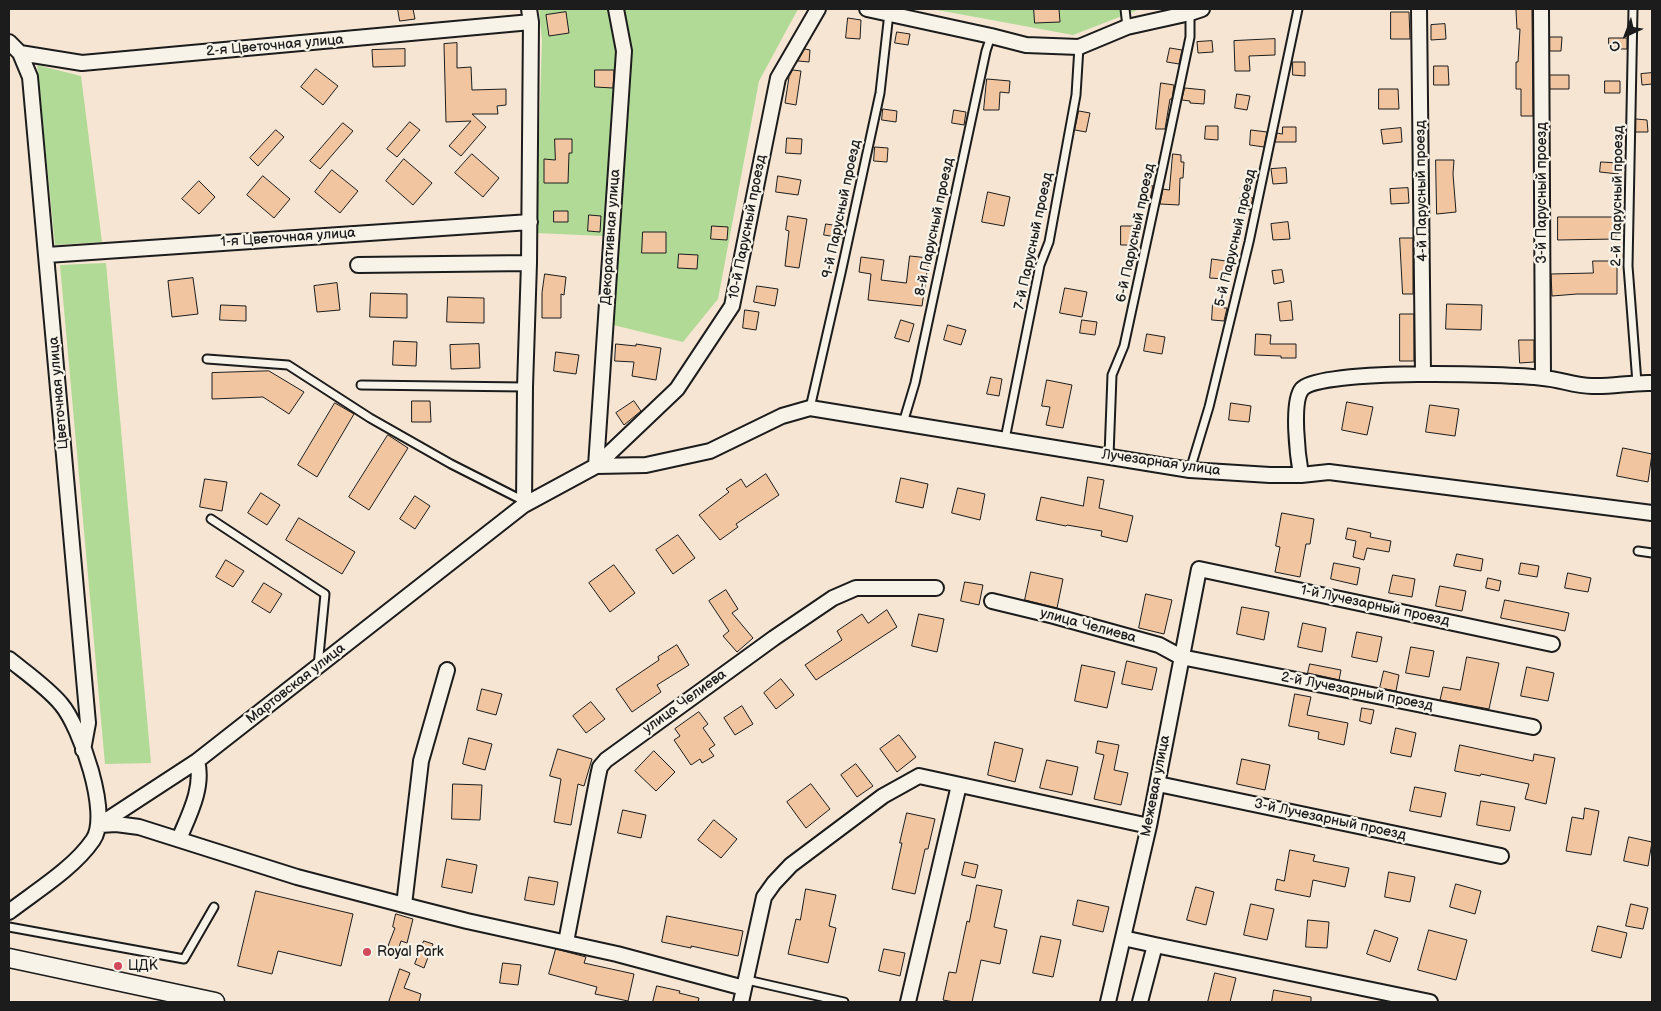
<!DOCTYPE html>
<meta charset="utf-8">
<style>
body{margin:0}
#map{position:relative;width:1661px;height:1011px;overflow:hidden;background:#f5e5d2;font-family:"Balsamiq Sans",sans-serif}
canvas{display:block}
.frame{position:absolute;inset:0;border:10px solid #1c1c1c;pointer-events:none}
.north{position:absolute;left:1601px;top:10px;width:50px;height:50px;-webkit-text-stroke:4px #f7f3e8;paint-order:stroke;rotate:223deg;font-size:14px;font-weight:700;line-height:20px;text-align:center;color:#1c1c1c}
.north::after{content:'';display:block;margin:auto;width:18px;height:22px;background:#1c1c1c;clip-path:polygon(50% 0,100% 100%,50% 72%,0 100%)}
</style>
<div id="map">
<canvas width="1661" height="1011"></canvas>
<div class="frame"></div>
<div class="north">С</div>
</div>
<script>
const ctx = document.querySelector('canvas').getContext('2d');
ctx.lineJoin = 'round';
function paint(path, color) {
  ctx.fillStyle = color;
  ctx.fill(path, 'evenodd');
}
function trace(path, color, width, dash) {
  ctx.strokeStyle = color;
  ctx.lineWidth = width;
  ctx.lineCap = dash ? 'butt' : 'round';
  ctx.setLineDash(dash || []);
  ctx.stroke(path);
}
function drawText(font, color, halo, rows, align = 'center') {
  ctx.font = font + ' "Balsamiq Sans",sans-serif';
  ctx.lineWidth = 4.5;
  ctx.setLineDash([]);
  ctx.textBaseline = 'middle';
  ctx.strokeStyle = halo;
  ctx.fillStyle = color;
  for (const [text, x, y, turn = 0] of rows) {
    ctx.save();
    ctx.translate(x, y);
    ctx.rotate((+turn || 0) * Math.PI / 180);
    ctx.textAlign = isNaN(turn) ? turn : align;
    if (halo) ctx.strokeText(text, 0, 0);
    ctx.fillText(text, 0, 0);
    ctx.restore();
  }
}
paint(new Path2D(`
 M539,9H798L759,81L718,299L683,342L597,321L603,236L536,233L542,40Z
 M932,9H1140L1073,35Z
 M37,65L81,76L102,242L55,245Z
 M106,263L151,763L105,764L60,265Z`), '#b1da97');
const building = new Path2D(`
 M398,9H413L415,19L400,21Z
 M1034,9H1059L1060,22L1035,23Z
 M1532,9L1533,116H1521V89H1516V62H1518L1520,29H1517L1516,10Z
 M566,12L569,33L549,36L546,15Z
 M1391,12H1409L1410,39H1391Z
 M848,18L861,20L860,39L846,38Z
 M1445,24L1446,39L1431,40V25Z
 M897,32L910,34L908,45L895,43Z
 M1550,37H1562L1561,51H1550Z
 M1609,38H1627V49H1609Z
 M1275,39V55L1249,56L1250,71H1235L1234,41Z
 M1212,41L1213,52L1198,53L1197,42Z
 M457,43V68L471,67L472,90L506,89V105L497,106L498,114H472L486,127L461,156L449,146L471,121L446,122L444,44Z
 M1170,48L1182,50L1179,64L1167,62Z
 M405,49V66L373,67L372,50Z
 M805,49L810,50L809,62L798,61Z
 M1293,62H1305V76L1293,75Z
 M1434,66H1448L1449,85H1434Z
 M316,69L338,86L323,105L301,87Z
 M595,70H614L613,88L595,87Z
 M793,70L801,71L796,105L785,103L789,77Z
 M1652,73V84L1642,85L1641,74Z
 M1550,75H1569V89H1550Z
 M987,79L1010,81L1009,93L1000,92L999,110H984Z
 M1605,81H1620V93H1605Z
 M1161,83L1174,85L1172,99H1170L1165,129H1156Z
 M1185,88L1205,90L1204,104L1190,103V101L1182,100Z
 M1379,89H1398L1399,109H1379Z
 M1237,94L1250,96L1247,110L1235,108Z
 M883,109L897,111L896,122L882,120Z
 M954,110L966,112L964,125L952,123Z
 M1079,111L1090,113L1086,132L1075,130Z
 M1636,119L1647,120L1648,132H1636Z
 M410,122L420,130L397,157L387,149Z
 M343,123L353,131L320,169L310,161Z
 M1206,126H1218V140L1205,139Z
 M1283,127H1296V142H1275L1277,133L1282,134Z
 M1401,128L1402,142L1383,144L1381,130Z
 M276,130L284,137L258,166L250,158Z
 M1251,130L1267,132L1264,147L1250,145Z
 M787,138L802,139L801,154L786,153Z
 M555,139H572V153H569L568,183H544V159L555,160Z
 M875,147L888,148L887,162L874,161Z
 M472,154L499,178L483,197L455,173Z
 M1173,154L1181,155V162H1184L1183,178H1180L1179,205L1160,204L1163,189L1169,190Z
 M404,159L432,183L413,205L386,181Z
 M1436,160H1454L1453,174L1456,212L1437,214Z
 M1601,162L1619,163L1618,174L1600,172Z
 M1286,168L1287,183L1273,184L1271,169Z
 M332,170L358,191L340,213L315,192Z
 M263,176L290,199L274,218L247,195Z
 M778,176L801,180L798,195L776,192Z
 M199,181L215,197L199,214L182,199Z
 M1144,184L1153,186L1149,203L1140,200Z
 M1408,188L1409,203L1391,204L1390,189Z
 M988,192L1010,197L1004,226L982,222Z
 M1241,196L1253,198L1250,210L1239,207Z
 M554,211H568V222H554Z
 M589,215L601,216L600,232L588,231Z
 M788,216L807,219L799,268L785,266L789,231L786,230Z
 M1558,217H1616V239L1558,240Z
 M1288,222L1290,239L1273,240L1271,224Z
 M826,224L846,227L843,238L824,235Z
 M712,226L728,227L727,240L711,239Z
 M1121,226H1137V245H1121Z
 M643,232H666V253H642Z
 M1400,238H1413V294H1403Z
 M679,254L698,255L697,269L678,268Z
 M910,256L929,258L922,306L868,300L871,274L859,272L861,257L884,260L881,280L906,283Z
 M1212,259L1226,261L1224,279L1210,278Z
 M1593,261H1617V294H1577L1552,296L1551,274L1593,273Z
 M1282,270L1284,282L1274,284L1272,271Z
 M545,274L566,277L564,295L561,294V318H542V293Z
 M193,278L198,314L172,317L168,281Z
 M337,283L340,310L317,312L314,286Z
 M757,286L778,289L775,306L754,302Z
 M1065,288L1087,292L1082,317L1060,313Z
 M371,293L407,294V318L370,317Z
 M448,297L484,298V323L447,322Z
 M1291,301L1293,320L1280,321L1278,303Z
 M1213,303L1223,304L1224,308H1227L1224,321L1212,320Z
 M1447,304L1482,305L1481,330L1446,329Z
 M221,305L246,306V321L220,320Z
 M745,310L759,312L756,330L743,328Z
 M1400,314H1414V361H1400Z
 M901,320L914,324L909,342L895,338Z
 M1082,320L1097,322L1095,335L1080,333Z
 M948,325L966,330L961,345L944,340Z
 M1147,334L1165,337L1162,354L1144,351Z
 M1256,334L1271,335L1270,344H1296V358H1281V356L1255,355Z
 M1519,340H1534V362L1520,363Z
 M394,341L417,342L416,366L393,365Z
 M479,344L480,368L451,369L450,345Z
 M616,344L636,346V344L661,348L656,380L632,376L634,362L615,361Z
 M556,352L579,355L576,374L554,371Z
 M269,371L304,392L289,414L263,397L212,399V373Z
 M991,377L1002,379L999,396L987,394Z
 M1047,380L1072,385L1063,428L1046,425L1050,407L1042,406Z
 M412,401H430L431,422H412Z
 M634,401L641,411L624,425L616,413Z
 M1347,402L1373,407L1367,435L1342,430Z
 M335,403L354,414L317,477L298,465Z
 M1231,403L1251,406L1249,422L1229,420Z
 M1430,405L1459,409L1455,436L1426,432Z
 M388,435L408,448L369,510L349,497Z
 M1623,448L1652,454L1648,482L1617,476Z
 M766,474L779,495L736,524L738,527L720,540L699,515L729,492L726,489L741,479L746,487Z
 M1088,477L1104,480L1099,508L1133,516L1127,542L1101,536L1102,531L1067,525L1066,526L1036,520L1041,497L1083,506Z
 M901,478L928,484L923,508L896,502Z
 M205,479L227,482L222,511L200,507Z
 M958,488L985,494L980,520L952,513Z
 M261,493L280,505L267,525L248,513Z
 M415,496L430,506L415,529L400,519Z
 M1282,513L1314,519L1310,544H1306L1300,577L1275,572L1280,547L1276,546Z
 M299,518L355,552L342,574L286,540Z
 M1348,528L1371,533L1370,537L1391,541L1389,552L1367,548L1364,560L1353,557L1356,541L1346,539Z
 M678,535L695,558L673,574L656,550Z
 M1457,554L1483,559L1481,571L1454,566Z
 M226,560L244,571L233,587L216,577Z
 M1334,563L1360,568L1357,585L1331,579Z
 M1521,563L1539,566L1537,577L1519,574Z
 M614,565L635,593L610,612L589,583Z
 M1031,572L1063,579L1057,608L1025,600Z
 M1568,573L1591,578L1588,592L1565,588Z
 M1393,575L1415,579L1412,597L1389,593Z
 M1488,578L1501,581L1499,591L1486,588Z
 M965,582L983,585L979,605L961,601Z
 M264,583L282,594L270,613L252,602Z
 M1440,586L1466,591L1462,611L1436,606Z
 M726,590L738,609L732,613L753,638L737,652L723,636L729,631L709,601Z
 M1146,594L1172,600L1164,634L1139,628Z
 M1505,600L1569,613L1565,631L1501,618Z
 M1242,607L1269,612L1264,640L1237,634Z
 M887,610L897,627L816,680L805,665L842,640L837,631L862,614L868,623Z
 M919,614L944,619L937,652L912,646Z
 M1303,623L1326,628L1322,652L1298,647Z
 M1357,632L1382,637L1377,662L1352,657Z
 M677,645L689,665L657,685L661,692L632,712L616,689L659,660L658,657Z
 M1411,647L1434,651L1429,677L1406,673Z
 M1467,657L1499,663L1489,709L1440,700L1443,687L1460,690Z
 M1127,661L1157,668L1152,690L1122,684Z
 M1310,664L1341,670L1339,680L1308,673Z
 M1082,665L1115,672L1107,708L1075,701Z
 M1527,667L1554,673L1548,701L1521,696Z
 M1384,671L1399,675L1396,691L1380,688Z
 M781,679L794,695L776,709L764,693Z
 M482,689L502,694L496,715L477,710Z
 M1295,694L1311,697L1307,715L1348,723L1344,745L1318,739L1319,732L1289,726Z
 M591,702L605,719L586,733L573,716Z
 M742,706L753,724L735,735L724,718Z
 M1362,708L1374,710L1371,724L1360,721Z
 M699,712L708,724L703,728L715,745L709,749L714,756L702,763L700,759L691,765L674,740L680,736L675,729Z
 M1396,728L1416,733L1411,757L1391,753Z
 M899,735L916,757L897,772L880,749Z
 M469,738L492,744L485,770L463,764Z
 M1098,741L1119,745L1114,770L1128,773L1121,805L1094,799L1104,755L1096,753Z
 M995,742L1023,749L1015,782L988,775Z
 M1460,745L1533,761L1534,754L1555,758L1546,804L1525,799L1529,784L1481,774L1480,776L1455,771Z
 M558,749L592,759L584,786L578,784L571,825L554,822L561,779L550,776Z
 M654,751L675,772L656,791L635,771Z
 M1242,759L1270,765L1265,790L1237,784Z
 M1047,760L1078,767L1072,795L1040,788Z
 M856,764L873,786L857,797L841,775Z
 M453,784L482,785L480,820L452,819Z
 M811,784L830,809L806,828L787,802Z
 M1415,787L1446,793L1441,817L1410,811Z
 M1481,801L1515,807L1510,831L1477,825Z
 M1585,808L1599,811L1591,855L1566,851L1572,817L1583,819Z
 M623,810L646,815L641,838L618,833Z
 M907,813L935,819L928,849H925L915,894L892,889L902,843H900Z
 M714,820L737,839L721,858L698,840Z
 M1629,837L1652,842L1648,866L1624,861Z
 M1290,850L1315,855L1313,861L1349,868L1345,887L1313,880L1310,897L1275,890L1277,879L1284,881Z
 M447,859L477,865L472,893L442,887Z
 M965,862L978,865L975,878L962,875Z
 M1389,872L1415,877L1410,902L1385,897Z
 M529,877L558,882L554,905L525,900Z
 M1456,884L1481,891L1475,914L1450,907Z
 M977,885L1002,890L994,927L1007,930L1000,964L981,960L972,1002H954L943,1000L949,972L956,973L967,921L969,922Z
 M1196,887L1214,892L1206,925L1187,920Z
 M806,889L836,895L829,926L836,928L828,963L788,954L796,919L800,920Z
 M256,891L353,914L341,966L278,951L272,974L238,966Z
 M1078,900L1109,907L1103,932L1073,925Z
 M1251,904L1274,909L1267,940L1244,935Z
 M1631,904L1648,908L1643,929L1626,926Z
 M396,914L413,919L407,943L401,941L398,950L388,946L395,928L393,927Z
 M667,916L743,931L738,956L691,946V948L662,942Z
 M1308,920L1329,922L1327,948L1306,947Z
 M1598,926L1627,933L1621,958L1592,951Z
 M1375,930L1398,938L1390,962L1367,954Z
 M1429,930L1467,940L1456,980L1418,970Z
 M1041,936L1061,940L1053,977L1033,973Z
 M424,941L433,944L424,968L415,964Z
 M556,949L586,957L584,963L634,974L628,1001L595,994L597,987L549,974Z
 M884,949L905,953L900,976L879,971Z
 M503,963L521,965L518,985L500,983Z
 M400,969L410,973L404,988L421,994L419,1002H389Z
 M1215,973L1236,978L1230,1002H1208Z
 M657,986L680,991L679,993L699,998L698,1002H653Z
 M1274,990L1311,997V1002H1272Z`);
paint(building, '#f0c5a0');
trace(building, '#1c1c1c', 1);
const service = new Path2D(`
 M1125,9L1127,27
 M1633,9L1628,266L1637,383
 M207,359L288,365L370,418L451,464L524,501
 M361,385L525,387
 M810,408L841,273L880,93L889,13
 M903,423L915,383L986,51L991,36
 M1005,439L1040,265L1049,242L1076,95L1079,47
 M1109,456L1112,375L1124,346L1162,170L1190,37V13
 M1190,470L1209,407L1249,242L1298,9
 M211,519L325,594L318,666
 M1638,551L1652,553
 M9,927L184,959L214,907
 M747,980L844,1002`);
const minor = new Path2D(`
 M867,9L991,36L1026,45L1079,47L1127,27L1190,13L1202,9
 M1419,9L1423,374
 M1541,9L1543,378
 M9,42L20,53L30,77L88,723L83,750
 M20,53L82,63L531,22
 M47,255L530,222
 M358,265L529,263
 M596,466L646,465L710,451L782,416L810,408L1190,470L1270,475H1301C1298,458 1291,402 1302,389C1320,368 1510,374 1543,378C1559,379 1575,386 1592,386C1612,387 1632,382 1652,383
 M596,466L624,51L616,9
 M1301,475L1329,472L1652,513
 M524,505L525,387L529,263L531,22L529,9
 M992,601L1054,616L1159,645L1181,657L1533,727
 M9,659C25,672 48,688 61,704C80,726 111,814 93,840C73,869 36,891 9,912
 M1158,784L1501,856
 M99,825L197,761L524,505L596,466L677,389L732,306L778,78L818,9
 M100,825L116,824L139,827L297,877L404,905L467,921L617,954L744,988
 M179,839C189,815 204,787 197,761
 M404,905L421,761L447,670
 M1123,938L1155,945
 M566,942L598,776L600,767L606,760L774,638L833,598L856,588H936
 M741,1002L764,897L774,883L791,865L883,796L919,776L1149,826
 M908,1002L959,785
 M1108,1002L1149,826L1199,569L1552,644
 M1140,1002L1155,945L1430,1002`);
const tertiary = new Path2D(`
 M9,958L215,1002`);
trace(service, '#1c1c1c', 11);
trace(minor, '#1c1c1c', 18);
trace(tertiary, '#1c1c1c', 21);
trace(service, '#f7f3e8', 7);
trace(minor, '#f7f3e8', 14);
trace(tertiary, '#f7f3e8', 18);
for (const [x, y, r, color] of [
 [367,952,5,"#d1495b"],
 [118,966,5,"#d1495b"]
]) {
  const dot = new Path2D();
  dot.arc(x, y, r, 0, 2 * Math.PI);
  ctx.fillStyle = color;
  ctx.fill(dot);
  trace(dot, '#f7f3e8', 2);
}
drawText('14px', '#1c1c1c', '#f7f3e8', [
 ["2-я Цветочная улица",275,46,-5],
 ["4-й Парусный проезд",1422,191,-91],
 ["3-й Парусный проезд",1542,193,-90],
 ["2-й Парусный проезд",1618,196,-89],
 ["9-й Парусный проезд",842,209,-78],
 ["10-й Парусный проезд",748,227,-79],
 ["8-й Парусный проезд",935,227,-78],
 ["6-й Парусный проезд",1136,233,-78],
 ["Декоративная улица",611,237,-86],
 ["1-я Цветочная улица",288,238,-4],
 ["5-й Парусный проезд",1236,238,-77],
 ["7-й Парусный проезд",1034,241,-78],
 ["Цветочная улица",59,393,-95],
 ["Лучезарная улица",1161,463,8],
 ["1-й Лучезарный проезд",1375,606,12],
 ["улица Челиева",1088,626,15],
 ["Мартовская улица",296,684,-38],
 ["2-й Лучезарный проезд",1357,692,11],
 ["улица Челиева",685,702,-36],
 ["Межевая улица",1156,786,-79],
 ["3-й Лучезарный проезд",1330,820,12]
]);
drawText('14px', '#1c1c1c', '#f7f3e8', [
 ["Royal Park",377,952],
 ["ЦДК",128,966]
], 'left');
</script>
